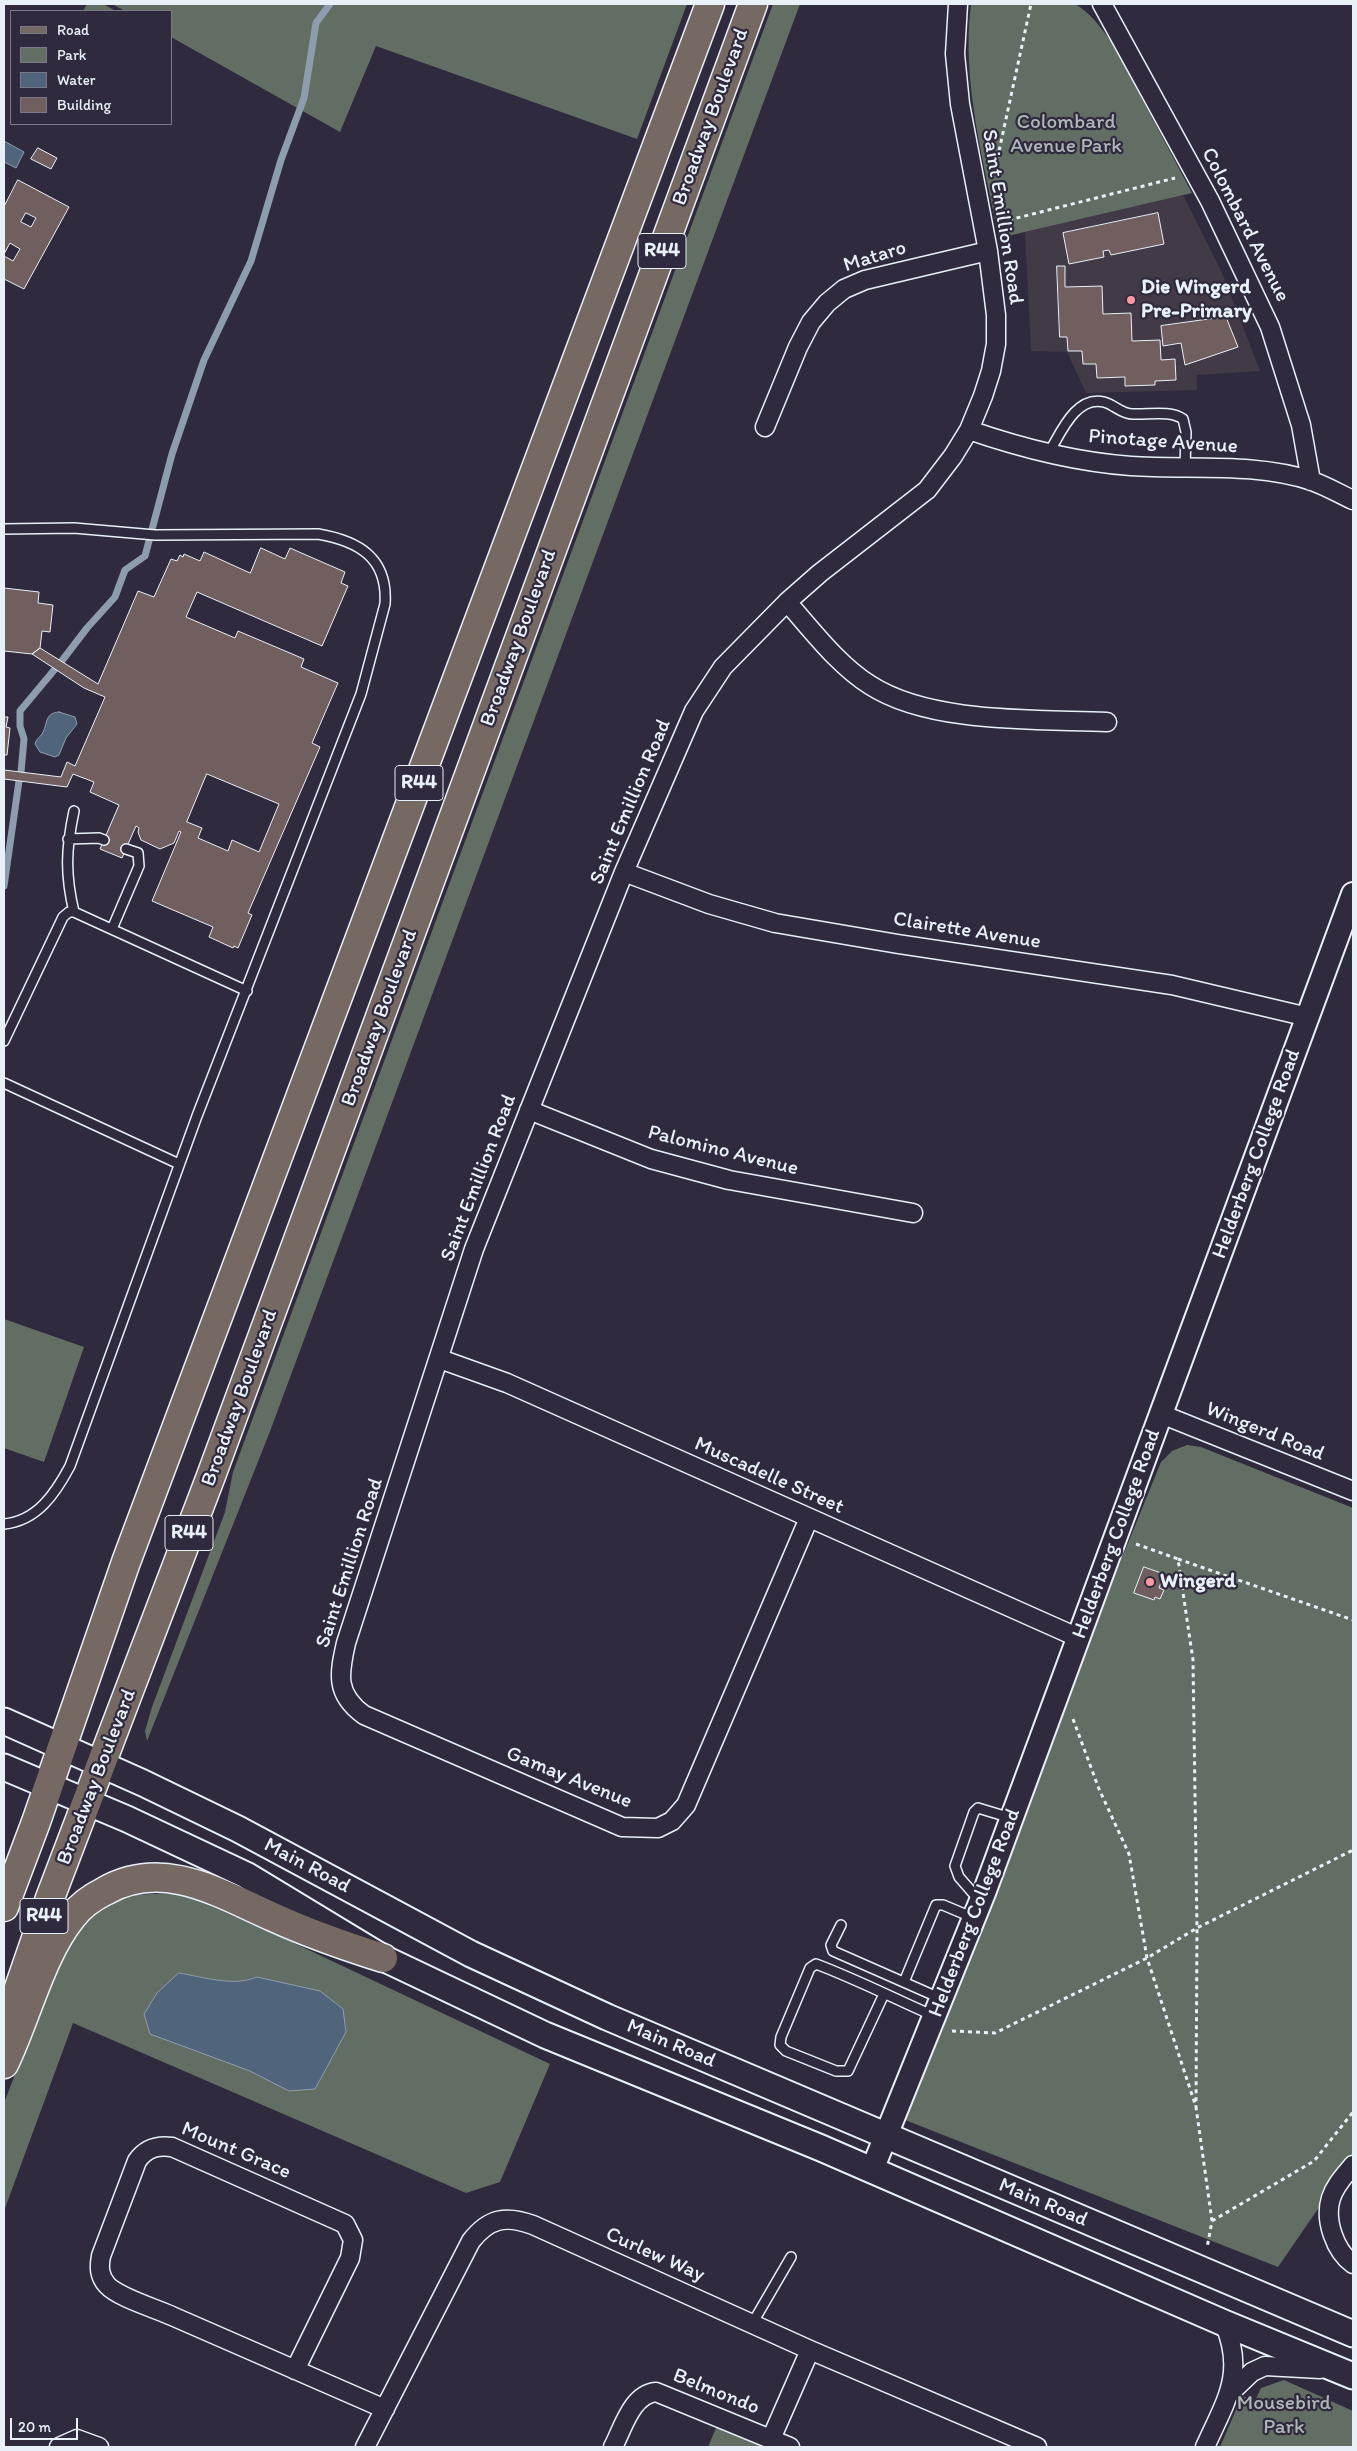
<!DOCTYPE html>
<style>
body{margin:0}
#map{position:relative;width:1357px;height:2451px;overflow:hidden;background:#2f2a3d;font-family:Itim,sans-serif}
canvas{display:block}
.frame{position:absolute;inset:0;border:5px solid #e8f1f8;pointer-events:none}
.legend{position:absolute;left:10px;top:10px;width:162px;height:115px;box-sizing:border-box;background:#2f2a3d;border:1px solid #797a88;margin:0;padding:6px 9px;list-style:none;font-size:15px;color:#e8f1f8}
.legend li{display:flex;align-items:center;gap:10px;height:25px}
.legend b{width:25px;border:1px solid #797a88}
.scale{position:absolute;left:10px;top:2418px;width:68px;height:22px;box-sizing:border-box;border:2px solid #e8f1f8;border-top:0;padding-left:6px;font-size:15px;line-height:18px;white-space:nowrap;color:#e8f1f8;-webkit-text-stroke:4px #2f2a3d;paint-order:stroke}
</style>
<div id="map">
<canvas width="1357" height="2451"></canvas>
<div class="frame"></div>
<ul class="legend">
<li><b style="height:6px;background:#766964"></b>Road</li>
<li><b style="height:14px;background:#626e63"></b>Park</li>
<li><b style="height:14px;background:#50657b"></b>Water</li>
<li><b style="height:14px;background:#705f5e"></b>Building</li>
</ul>
<div class="scale">20 m</div>
</div>
<script>
const ctx = document.querySelector('canvas').getContext('2d');
ctx.lineJoin = 'round';
function paint(path, color) {
  ctx.fillStyle = color;
  ctx.fill(path, 'evenodd');
}
function trace(path, color, width, dash) {
  ctx.strokeStyle = color;
  ctx.lineWidth = width;
  ctx.lineCap = dash ? 'butt' : 'round';
  ctx.setLineDash(dash || []);
  ctx.stroke(path);
}
function drawText(font, color, halo, rows, align = 'center') {
  ctx.font = font + ' Itim,sans-serif';
  ctx.lineWidth = 4.5;
  ctx.setLineDash([]);
  ctx.textBaseline = 'middle';
  ctx.strokeStyle = halo;
  ctx.fillStyle = color;
  for (const [text, x, y, turn = 0] of rows) {
    ctx.save();
    ctx.translate(x, y);
    ctx.rotate((+turn || 0) * Math.PI / 180);
    ctx.textAlign = isNaN(turn) ? turn : align;
    if (halo) ctx.strokeText(text, 0, 0);
    ctx.fillText(text, 0, 0);
    ctx.restore();
  }
}
paint(new Path2D(`
 M1183,195L1223,275L1260,371L1197,375V390L1086,393L1067,352L1031,351L1025,232Z`), '#423a47');
paint(new Path2D(`
 M87,4H103L116,11H83Z
 M112,4H687L637,139L376,46L340,132L171,37V11H125Z
 M773,4H800L269,1434L147,1741L145,1731L152,1707L225,1512L233,1472Z
 M971,4H1075C1091,13 1102,29 1113,44L1192,193L999,238C984,162 961,82 971,4Z
 M4,1319L84,1347L44,1462L4,1448Z
 M1187,1445L1201,1447L1353,1508V2158L1278,2267L895,2116L1161,1462L1172,1451Z
 M177,1893L205,1901L550,2064L500,2182L466,2193L73,2023L4,2211V2103L55,1971L68,1946L89,1918L127,1895Z
 M1284,2380L1353,2411V2447H1220L1242,2396L1255,2401L1261,2388Z
 M718,2423L773,2447H708Z`), '#626e63');
const water = new Path2D(`
 M4,141L24,152L16,168L4,162Z
 M59,712L75,717L77,724L66,738L59,755L55,757L40,752L35,744C36,739 39,738 42,734C48,724 44,713 59,712Z
 M179,1973C204,1977 233,1987 257,1977L320,1991L343,2009L346,2032L315,2089L289,2091L250,2071L150,2034L144,2014L157,1993Z`);
paint(water, '#50657b');
trace(water, '#8d9dad', 1);
trace(new Path2D(`
 M61,662L87,628L115,597L125,570L145,556L172,454L204,360L251,261L281,160L304,98L316,23L330,4
 M21,772L24,739L20,726V711L55,669
 M4,886L19,781`), '#8d9dad', 7);
const building = new Path2D(`
 M38,148L57,158L51,169L31,159Z
 M18,180L69,207L24,289L4,279V256L13,261L20,249L10,243L4,254V207ZM26,213L36,218L31,227L21,222Z
 M1158,213L1164,244L1111,255L1109,250L1103,251L1104,257L1069,264L1063,233Z
 M1057,266H1065V287L1102,286L1103,314L1131,313L1132,341L1160,340L1161,360L1175,359L1176,380L1155,381V385L1125,386V377L1097,378L1096,364H1083L1082,351H1068L1067,337H1060Z
 M1226,317L1238,347L1185,365L1181,343L1163,346L1161,326Z
 M261,548L285,559L290,548L345,572L341,583L348,586L322,646L197,592L186,617L235,638L238,631L304,659L301,667L338,683L312,743L320,747L248,913L252,915L238,948L234,946L233,948L209,937L213,927L152,901L181,832L179,831L174,843L160,849L141,840L138,832L139,828L136,826L122,858L100,849L119,805L90,792L94,782L73,774L67,787L4,779V770L61,777L67,762L75,766L105,697L84,688L32,654L40,648L98,684L138,591L154,597L171,559L177,561L180,555L183,557L184,554L200,561L204,552L250,573ZM207,774L279,804L259,852L232,840L228,851L198,838L202,828L187,822Z
 M4,588L39,592L38,603L53,605L50,632L42,631L40,648L32,654L4,651Z
 M4,717H8L6,727L10,728L7,755H4Z
 M1144,1567L1164,1574L1159,1588L1164,1590L1160,1599L1155,1597L1154,1600L1134,1593Z`);
paint(building, '#705f5e');
trace(building, '#e8f1f8', 1);
const service = new Path2D(`
 M1048,454C1060,435 1075,395 1104,402C1115,405 1121,414 1133,414C1148,415 1170,410 1183,419L1186,432L1185,468
 M4,529L74,528L155,535L318,534C359,541 388,558 385,604L361,694L197,1116L70,1466C55,1494 37,1521 4,1524
 M74,811C66,849 65,874 74,912
 M68,839L99,838L104,840
 M112,929L139,866L138,853L126,849
 M4,1041L63,917L69,912H74L247,991
 M4,1083L179,1164
 M979,1900L959,1877L955,1866L974,1812L978,1808L1011,1818
 M841,1925L831,1945L833,1951L942,1999
 M904,1982L936,1905H943L974,1918
 M884,1994L848,2071H836L786,2051L780,2045L781,2037L810,1968L816,1964C856,1979 895,1999 934,2016
 M752,2324L791,2257`);
const minor = new Path2D(`
 M1102,4L1210,201L1270,327L1301,425L1311,481
 M765,427L798,347L811,322L827,303L844,289L865,280L988,251
 M969,430C1021,448 1075,462 1131,466C1190,470 1255,462 1312,481C1326,486 1340,494 1353,500
 M787,602C812,630 838,665 870,685C930,724 1037,719 1107,722
 M624,872L709,904L775,923L898,944L1172,985L1308,1017
 M529,1110L651,1159L729,1180L913,1213
 M440,1359L507,1383L1079,1638
 M1161,1414L1353,1491
 M809,1518L686,1805L672,1821L658,1828L622,1827L364,1715C335,1694 339,1674 346,1643L474,1249L624,872L694,711L723,667L787,602L820,573L927,490L953,456L969,430L983,396L991,371L996,344V315L988,251L960,104L955,54L958,4
 M1353,2165C1345,2175 1335,2185 1331,2198C1324,2220 1335,2251 1353,2264
 M295,2370L350,2258L353,2240L345,2224L172,2147C157,2145 146,2148 137,2161L101,2256C99,2267 99,2276 107,2285C119,2298 155,2308 172,2316C243,2347 314,2378 385,2409
 M1229,2394L1252,2372L1265,2366L1320,2369
 M771,2439L810,2350
 M59,2447L77,2439L99,2447
 M365,2447L471,2241C489,2218 506,2215 533,2225L810,2350L1037,2447
 M613,2447C623,2428 632,2394 656,2392L790,2447
 M1205,2447C1225,2402 1246,2374 1224,2323`);
const tertiary = new Path2D(`
 M872,2170L984,1893L1353,894`);
const secondary = new Path2D(`
 M4,1721L143,1783L238,1829L471,1954L607,2017L1353,2334
 M4,1767L127,1819L246,1875L383,1958L545,2035L821,2148L1224,2323L1353,2376`);
const primary = new Path2D(`
 M4,1907L36,1822L126,1562L710,4
 M4,2031L50,1898L211,1476L753,4
 M4,2064C26,2019 41,1955 72,1917C80,1906 93,1897 105,1891C163,1858 219,1893 273,1917C308,1933 345,1946 383,1958`);
trace(service, '#e8f1f8', 12);
trace(minor, '#e8f1f8', 21);
trace(tertiary, '#e8f1f8', 26);
trace(secondary, '#e8f1f8', 29);
trace(primary, '#e8f1f8', 31);
trace(new Path2D(`
 M994,174L1031,4
 M1001,222L1175,178
 M1136,1544L1178,1559L1193,1660L1197,1928L1196,2107
 M1178,1559L1353,1620
 M1073,1719L1099,1789L1129,1854L1147,1958L1196,2107L1212,2221L1207,2248
 M952,2031L995,2033L1147,1958L1197,1928L1353,1850
 M1212,2221L1314,2161L1353,2112`), '#e8f1f8', 3, [4, 4]);
trace(service, '#2f2a3d', 9);
trace(minor, '#2f2a3d', 18);
trace(tertiary, '#2f2a3d', 22);
trace(secondary, '#2f2a3d', 25);
trace(primary, '#766964', 28);
for (const [x, y, r, color] of [
 [1131,300,5,"#ff9aa2"],
 [1150,1582,5,"#ff9aa2"]
]) {
  const dot = new Path2D();
  dot.arc(x, y, r, 0, 2 * Math.PI);
  ctx.fillStyle = color;
  ctx.fill(dot);
  trace(dot, '#2f2a3d', 2);
}
for (const [x, y, w] of [
 [662,251,48],
 [419,783,48],
 [189,1533,48],
 [44,1916,48]
]) {
  const box = new Path2D();
  box.roundRect(x - w / 2, y - 17.5, w, 35, 4);
  ctx.fillStyle = '#2f2a3d';
  ctx.fill(box);
  trace(box, '#e8f1f8', 1);
}
drawText('bold 20px', '#e8f1f8', null, [
 ["R44",662,251],
 ["R44",419,783],
 ["R44",189,1533],
 ["R44",44,1916]
]);
drawText('21px', '#e8f1f8', '#2f2a3d', [
 ["Broadway Boulevard",711,117,-70],
 ["Saint Emillion Road",1002,217,81],
 ["Colombard Avenue",1245,225,63],
 ["Mataro",875,257,-17],
 ["Pinotage Avenue",1163,442,4],
 ["Broadway Boulevard",519,638,-70],
 ["Saint Emillion Road",631,802,-67],
 ["Clairette Avenue",967,931,9],
 ["Broadway Boulevard",380,1018,-70],
 ["Palomino Avenue",723,1151,14],
 ["Helderberg College Road",1257,1154,-70],
 ["Saint Emillion Road",479,1178,-69],
 ["Broadway Boulevard",240,1398,-70],
 ["Wingerd Road",1265,1432,22],
 ["Muscadelle Street",769,1476,24],
 ["Helderberg College Road",1117,1534,-70],
 ["Saint Emillion Road",350,1563,-72],
 ["Broadway Boulevard",97,1777,-69],
 ["Gamay Avenue",569,1778,22],
 ["Main Road",307,1866,28],
 ["Helderberg College Road",975,1913,-69],
 ["Main Road",671,2044,23],
 ["Mount Grace",236,2151,23],
 ["Main Road",1043,2203,23],
 ["Curlew Way",655,2255,24],
 ["Belmondo",716,2392,22]
]);
drawText('21px', '#acb6b5', '#2f2a3d', [
 ["Colombard",1066,123],
 ["Avenue Park",1066,147],
 ["Mousebird",1284,2404],
 ["Park",1284,2428]
]);
drawText('bold 21px', '#e8f1f8', '#2f2a3d', [
 ["Die Wingerd",1141,288],
 ["Pre-Primary",1141,312],
 ["Wingerd",1160,1582]
], 'left');
</script>
